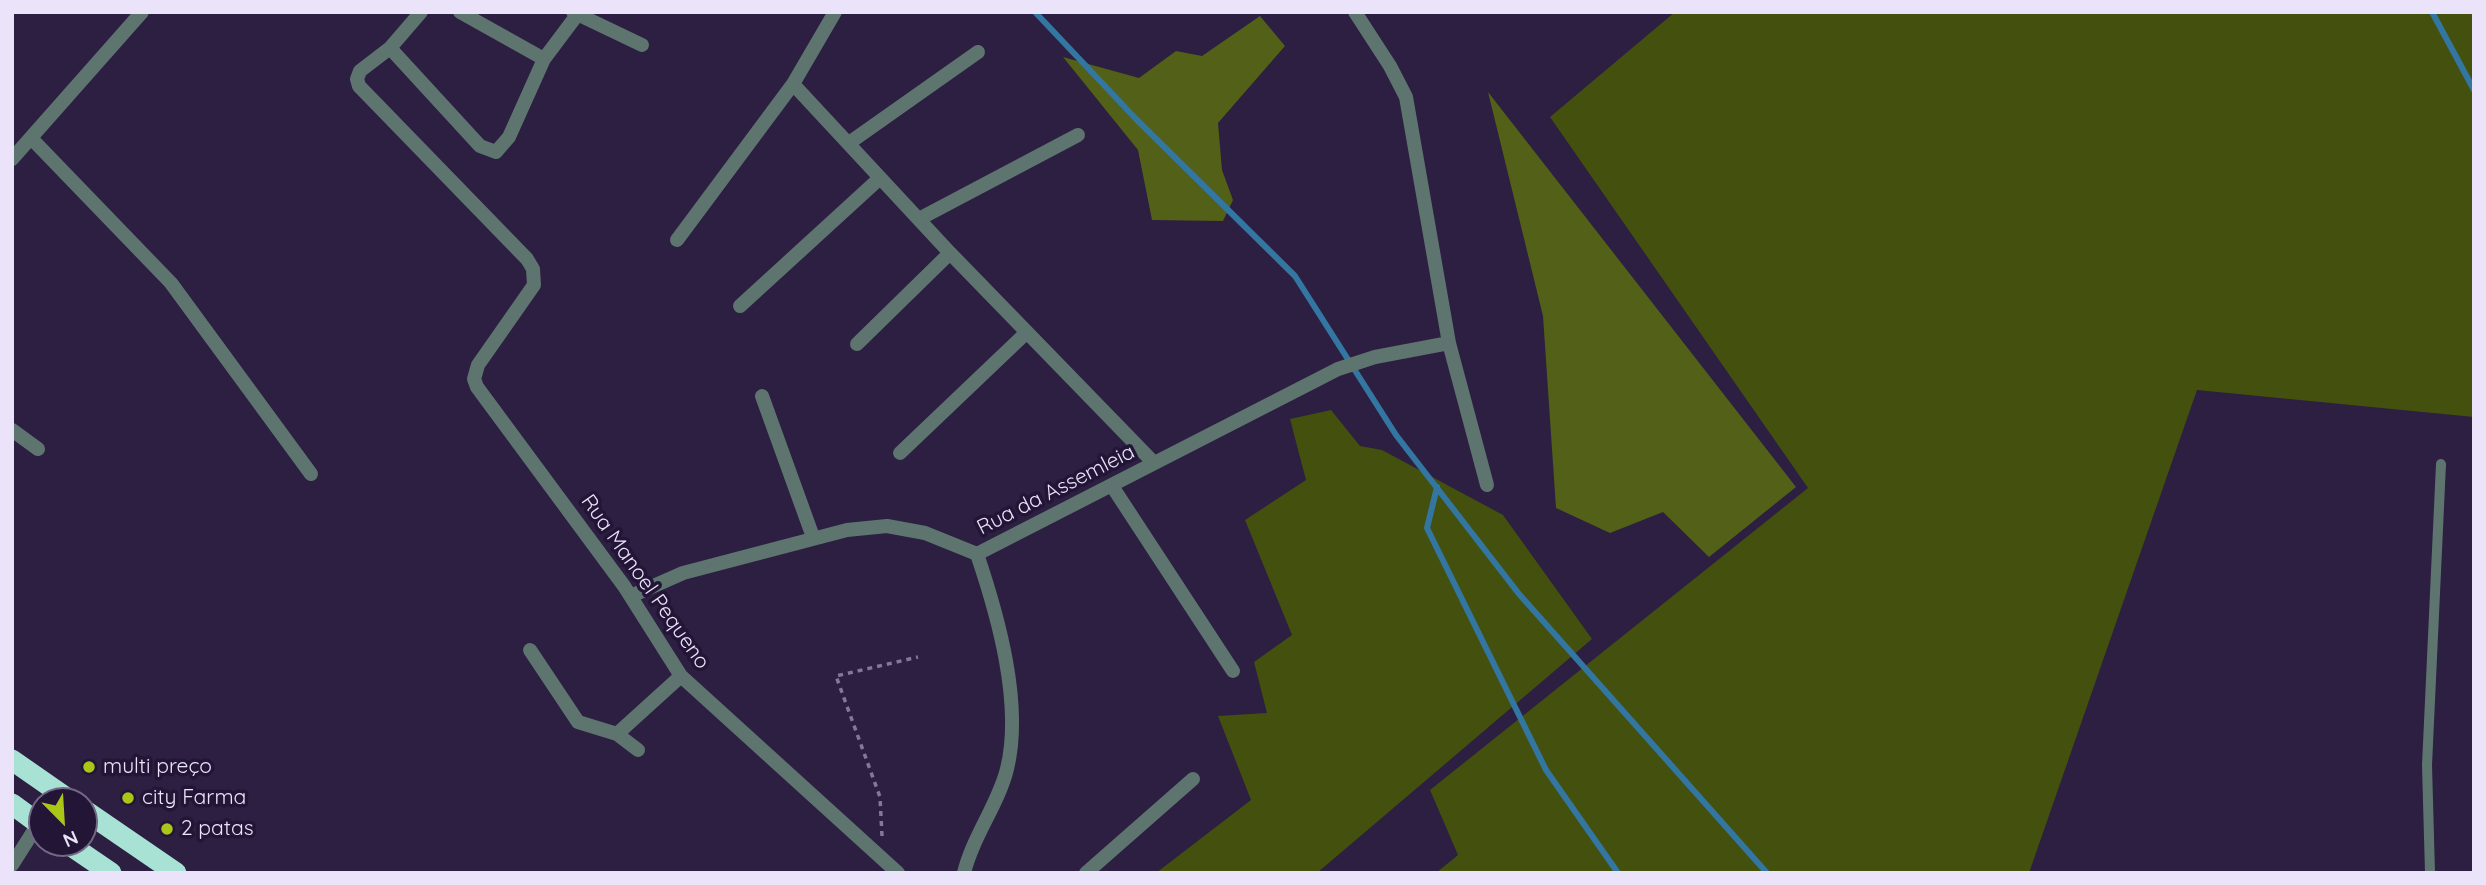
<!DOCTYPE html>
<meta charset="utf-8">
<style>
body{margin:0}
#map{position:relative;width:2486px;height:885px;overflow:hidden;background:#2c1f41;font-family:Quicksand,sans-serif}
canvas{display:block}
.frame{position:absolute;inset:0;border:14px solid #eae3fa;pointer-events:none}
.north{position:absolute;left:28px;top:787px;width:70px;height:70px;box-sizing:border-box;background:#221536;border:2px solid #726784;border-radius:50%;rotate:156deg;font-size:19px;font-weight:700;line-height:28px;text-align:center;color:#eae3fa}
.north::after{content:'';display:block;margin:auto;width:24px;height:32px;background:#aac718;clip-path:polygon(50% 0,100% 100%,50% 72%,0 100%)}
</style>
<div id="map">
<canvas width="2486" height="885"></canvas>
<div class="frame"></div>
<div class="north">N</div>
</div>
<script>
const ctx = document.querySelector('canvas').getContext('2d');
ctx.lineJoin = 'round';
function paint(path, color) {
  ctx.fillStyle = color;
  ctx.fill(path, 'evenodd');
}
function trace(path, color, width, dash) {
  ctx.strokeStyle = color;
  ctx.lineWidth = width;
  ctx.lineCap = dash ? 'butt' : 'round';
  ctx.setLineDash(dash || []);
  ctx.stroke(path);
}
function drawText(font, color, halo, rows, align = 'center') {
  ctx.font = font + ' Quicksand,sans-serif';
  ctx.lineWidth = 7;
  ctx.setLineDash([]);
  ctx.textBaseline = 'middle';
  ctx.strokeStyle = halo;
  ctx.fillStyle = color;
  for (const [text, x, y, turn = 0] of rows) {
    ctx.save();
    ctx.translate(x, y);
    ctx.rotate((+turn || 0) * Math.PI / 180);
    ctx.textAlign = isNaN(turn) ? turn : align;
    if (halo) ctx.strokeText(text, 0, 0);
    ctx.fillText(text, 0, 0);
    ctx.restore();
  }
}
paint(new Path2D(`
 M1675,12H2474V417L2197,390L2029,873H1436L1458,855L1430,790L1808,488L1550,117Z
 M1331,410L1360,446L1382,450L1503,515L1592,639L1317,873H1156L1251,800L1218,716L1267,713L1254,662L1292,635L1245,520L1306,480L1290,419Z`), '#44500e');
paint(new Path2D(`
 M1260,16L1285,46L1218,123L1222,170L1233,200L1223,221L1152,220L1138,150L1063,57L1139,78L1176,51L1202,56Z
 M1488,92L1796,487L1709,557L1663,512L1610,533L1556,508L1543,316Z`), '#526018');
trace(new Path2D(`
 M1035,12L1136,119L1295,276L1396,435L1519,594L1767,873
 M2432,12L2474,90
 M1437,487L1427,528L1546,770L1618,873`), '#3276a1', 6);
trace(new Path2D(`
 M882,836L880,797L836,676L918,657`), '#837895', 3.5, [5, 5]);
trace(new Path2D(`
 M2430,873L2427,765L2441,464`), '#5e756f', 10);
trace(new Path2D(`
 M421,12L390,48L360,71L357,79L359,86L527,259L533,269L534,285L478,365L474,379L477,387L624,586L681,676L898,873
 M460,12L544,59
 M573,12L642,45
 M1355,12L1390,66L1406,97L1449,343L1487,485
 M390,48L480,146L496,152L509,137L544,59L577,15
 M793,84L950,253L1154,463
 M31,138L171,283L311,474
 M849,143L978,52
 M12,159L142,12
 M919,219L1078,135
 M677,240L793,84L835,12
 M740,306L880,178
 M857,344L950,253
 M762,396L813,537
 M12,430L38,449
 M900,453L1026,333
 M1112,486L1233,671
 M977,554L1338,369L1375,357L1449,343
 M631,596L683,573L847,530L887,526L925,533L977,554
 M530,650L578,722L617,734
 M638,750L617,734L681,676
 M12,865L38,824
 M964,873C973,836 998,805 1007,769C1023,704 998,616 977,554
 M1086,873L1193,779`), '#5e756f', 14);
trace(new Path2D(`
 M12,760L71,801
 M12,804L42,826
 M84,810L176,873
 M67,843L111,873`), '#a8e2d5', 21);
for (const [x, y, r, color] of [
 [89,767,7,"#aac718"],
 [128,798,7,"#aac718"],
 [167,829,7,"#aac718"]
]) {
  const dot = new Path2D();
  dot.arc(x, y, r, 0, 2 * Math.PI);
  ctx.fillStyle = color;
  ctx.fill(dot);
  trace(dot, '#221536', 2.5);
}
drawText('21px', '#eae3fa', '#221536', [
 ["Rua da Assemleia",1056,490,-27],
 ["Rua Manoel Pequeno",645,582,55]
]);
drawText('21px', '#eae3fa', '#221536', [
 ["multi preço",103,767],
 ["city Farma",142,798],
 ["2 patas",181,829]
], 'left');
</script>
